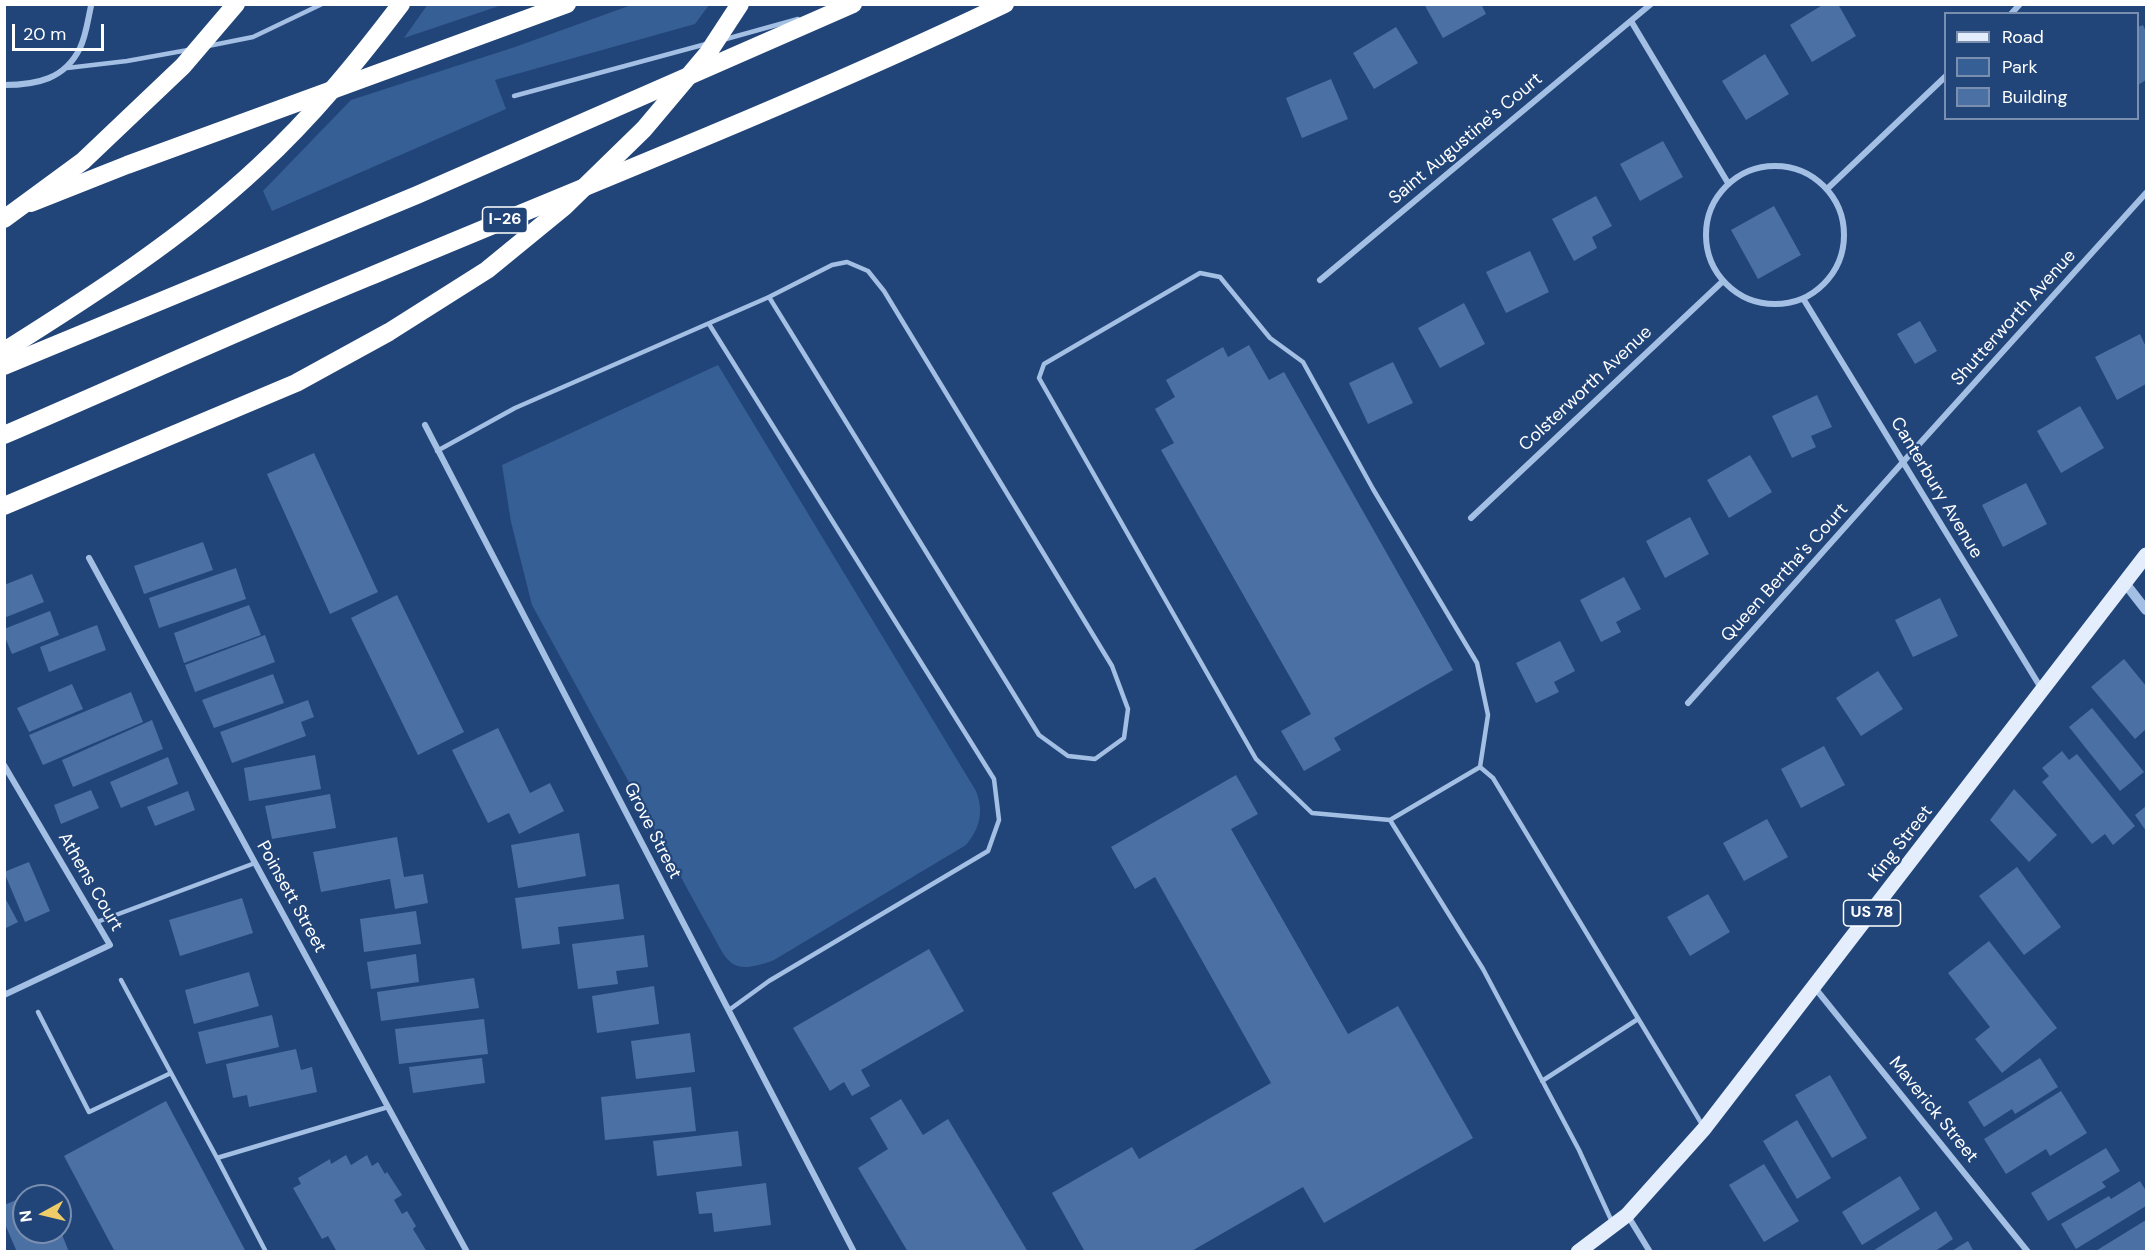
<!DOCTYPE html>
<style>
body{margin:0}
#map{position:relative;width:2151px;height:1256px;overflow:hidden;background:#224579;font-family:"DM Sans",sans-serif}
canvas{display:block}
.frame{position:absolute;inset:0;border:6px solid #fff;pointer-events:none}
.legend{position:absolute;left:1944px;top:12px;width:195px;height:108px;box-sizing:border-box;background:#224579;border:2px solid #7a8faf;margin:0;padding:8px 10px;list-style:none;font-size:18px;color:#fff}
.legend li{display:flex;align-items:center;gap:12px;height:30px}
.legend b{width:30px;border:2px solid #7a8faf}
.north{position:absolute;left:12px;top:1184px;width:60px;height:60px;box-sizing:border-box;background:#224579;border:2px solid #7a8faf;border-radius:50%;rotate:262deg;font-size:16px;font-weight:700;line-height:24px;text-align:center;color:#fff}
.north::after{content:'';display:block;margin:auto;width:21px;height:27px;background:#efcc67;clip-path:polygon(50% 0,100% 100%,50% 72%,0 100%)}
.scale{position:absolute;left:12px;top:24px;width:92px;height:27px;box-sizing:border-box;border:3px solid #fff;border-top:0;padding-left:8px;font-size:18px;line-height:21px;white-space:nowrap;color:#fff;-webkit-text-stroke:4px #224579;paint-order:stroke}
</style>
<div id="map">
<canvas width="2151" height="1256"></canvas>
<div class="frame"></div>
<ul class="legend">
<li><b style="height:8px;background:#e4edfc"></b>Road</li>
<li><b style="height:16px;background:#365f96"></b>Park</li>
<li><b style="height:16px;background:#4b70a3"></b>Building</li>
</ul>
<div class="north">N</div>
<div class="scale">20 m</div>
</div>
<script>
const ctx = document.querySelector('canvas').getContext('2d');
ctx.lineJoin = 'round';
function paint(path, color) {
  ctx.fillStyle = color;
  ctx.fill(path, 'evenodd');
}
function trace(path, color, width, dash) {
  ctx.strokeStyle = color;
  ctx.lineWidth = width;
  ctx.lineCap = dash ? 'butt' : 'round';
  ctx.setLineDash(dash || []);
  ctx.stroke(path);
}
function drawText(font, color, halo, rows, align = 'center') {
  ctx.font = font + ' "DM Sans",sans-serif';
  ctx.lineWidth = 4.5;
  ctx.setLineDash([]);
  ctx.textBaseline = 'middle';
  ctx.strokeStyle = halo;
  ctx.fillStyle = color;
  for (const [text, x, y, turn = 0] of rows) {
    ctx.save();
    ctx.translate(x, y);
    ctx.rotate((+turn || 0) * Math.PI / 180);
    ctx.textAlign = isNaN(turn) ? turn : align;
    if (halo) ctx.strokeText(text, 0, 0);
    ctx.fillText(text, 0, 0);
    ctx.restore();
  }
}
paint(new Path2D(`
 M428,4H502V5L404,38Z
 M634,4L709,5L695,24L495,80L506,109L272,211L263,191L351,100L515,47Z
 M718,365L976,791C984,812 980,828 966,845L774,960C727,978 728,960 706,923L532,605L511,522L502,465Z`), '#365f96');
paint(new Path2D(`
 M1424,4H1481L1486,14L1443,38Z
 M1824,4H1838L1856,36L1812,62L1790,25Z
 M2143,25L2146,32V80L2138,85V27Z
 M1396,27L1418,63L1374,89L1353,53Z
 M1765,54L1789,94L1746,120L1722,81Z
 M1331,79L1348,119L1302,138L1286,98Z
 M1663,141L1683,177L1640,201L1620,164Z
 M1596,196L1612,226L1592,237L1597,248L1574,261L1552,219Z
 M1774,206L1801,255L1758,279L1731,230Z
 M1530,251L1549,292L1506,313L1486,272Z
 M1464,303L1485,344L1440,368L1418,328Z
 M1920,321L1937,351L1915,364L1897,334Z
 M2140,334L2146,347V384L2117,400L2095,357Z
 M1249,345L1269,380L1284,372L1453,670L1334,738L1341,750L1304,771L1281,731L1311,714L1161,450L1174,443L1155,409L1175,397L1166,380L1223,347L1228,357Z
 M1393,362L1413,403L1368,424L1349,383Z
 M1817,395L1832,427L1811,436L1816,447L1792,458L1772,416Z
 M2080,406L2104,448L2061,473L2037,431Z
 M314,453L378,592L330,614L267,474Z
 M1750,455L1772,492L1729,518L1707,480Z
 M2026,483L2047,524L2003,547L1982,505Z
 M1690,517L1709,554L1665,578L1646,541Z
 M203,542L213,570L144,594L134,566Z
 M236,568L246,599L159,628L149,598Z
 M32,574L44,602L4,618V585Z
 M1624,577L1641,609L1616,622L1621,632L1601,642L1580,600Z
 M397,595L464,732L418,755L351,618Z
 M1940,598L1958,636L1913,657L1895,620Z
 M249,605L261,635L184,663L174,633Z
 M50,611L59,635L12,654L4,635V629Z
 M97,625L106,650L49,672L40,647Z
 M265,635L275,662L195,692L185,665Z
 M1560,641L1575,671L1554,682L1559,692L1536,703L1516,663Z
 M2124,659L2146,686V729L2135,739L2091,687Z
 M1878,671L1903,709L1861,736L1836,698Z
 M273,674L284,703L214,728L202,700Z
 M72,684L83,709L29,732L17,708Z
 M131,692L143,722L43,765L29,735Z
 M308,700L314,717L301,722L306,736L232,763L220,732Z
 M2092,708L2144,772L2120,791L2069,727Z
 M152,720L163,749L73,787L62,760Z
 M498,728L530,793L550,783L564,811L519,834L509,813L488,823L452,750Z
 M1824,746L1845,785L1801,808L1781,769Z
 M2062,751L2069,760L2077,754L2135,826L2113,845L2105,834L2092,844L2042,782L2049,776L2042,768Z
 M315,755L321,789L249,801L244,768Z
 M168,757L178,784L121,808L110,782Z
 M1236,775L1258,814L1231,829L1348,1034L1398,1006L1473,1138L1324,1223L1303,1187L1190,1252H1085L1052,1193L1132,1147L1139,1159L1271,1083L1155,877L1135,889L1111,847Z
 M2014,789L2057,835L2029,862L1990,820Z
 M91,790L99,808L61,824L54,805Z
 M188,791L195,810L155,826L147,807Z
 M330,794L336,828L272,839L265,806Z
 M2146,806V831L2135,815Z
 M1767,819L1788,857L1744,881L1723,843Z
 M579,833L586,876L518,888L511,845Z
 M397,837L404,877L423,874L428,903L395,909L390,879L321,892L313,852Z
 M29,862L50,911L25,922L4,872Z
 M2017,867L2061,927L2024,955L1979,896Z
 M619,884L624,919L558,927L560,944L522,949L515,898Z
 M1708,894L1730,932L1690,956L1667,917Z
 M4,896L18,922L4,929Z
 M242,898L253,933L180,956L169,920Z
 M416,911L421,944L364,952L360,919Z
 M644,935L648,967L616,971L618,984L578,989L572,944Z
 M1989,941L2057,1028L2002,1073L1975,1039L1990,1027L1948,973Z
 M929,949L964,1011L861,1070L870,1086L852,1096L844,1082L830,1091L793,1028Z
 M416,954L419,982L371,989L367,962Z
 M249,972L259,1006L194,1024L185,990Z
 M474,978L479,1008L381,1021L377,992Z
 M654,986L659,1024L597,1033L592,996Z
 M272,1015L279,1047L206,1064L198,1032Z
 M484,1019L488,1054L399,1064L395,1029Z
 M690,1033L695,1072L636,1079L631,1041Z
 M296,1049L301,1070L312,1067L317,1092L249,1107L247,1095L233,1098L226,1064Z
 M482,1058L485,1083L413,1093L409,1067Z
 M2040,1058L2058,1087L2015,1114L2012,1109L1984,1127L1968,1102Z
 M1830,1075L1867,1138L1832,1158L1795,1095Z
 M691,1087L696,1131L605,1140L601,1097Z
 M2061,1091L2087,1133L2050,1156L2046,1149L2006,1174L1984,1139Z
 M901,1099L923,1135L948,1119L1028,1252H908L858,1168L888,1149L870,1118Z
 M166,1101L246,1252H115L64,1156Z
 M1797,1120L1831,1178L1797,1199L1763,1141Z
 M738,1131L742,1166L657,1176L653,1141Z
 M2106,1148L2120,1171L2102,1182L2106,1187L2048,1221L2031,1193Z
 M346,1155L351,1165L367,1155L372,1166L378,1162L385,1174L387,1172L402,1195L394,1200L402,1214L407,1211L416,1226L413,1229L427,1252H337L328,1236L322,1239L293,1188L301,1184L298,1178L330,1159L331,1164Z
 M1764,1164L1799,1221L1764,1242L1729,1185Z
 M1900,1176L1920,1209L1862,1245L1842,1212Z
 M2140,1181L2146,1191V1206L2076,1249L2061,1224L2109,1196L2111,1199Z
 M766,1183L771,1225L714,1232L712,1213L699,1214L696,1192Z
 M44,1189L46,1196H27Z
 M24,1197V1232H61L69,1252H17L4,1222V1205Z
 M1936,1211L1953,1239L1934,1252H1871Z
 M2146,1220V1252H2094Z
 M1968,1241L1974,1252H1950Z`), '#4b70a3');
trace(new Path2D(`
 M726,39L798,19
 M208,46L253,37L322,4
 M67,68L127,61L188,50
 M514,96L706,44
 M709,324L994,779L999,820L988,851L769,981L729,1010
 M437,451L515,408L769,297L832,265L847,262L868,271L884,291L1112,666L1128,709L1124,738L1095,759L1068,756L1039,735L769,297
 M1480,767L1488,715L1477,663L1373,489L1303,362L1270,338L1220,277L1200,273L1044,364L1039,378L1256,759L1312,813L1390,820L1480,767L1493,778L1703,1126
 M1390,820L1483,969L1579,1150L1613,1224
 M97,922L255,863
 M121,980L171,1073
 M38,1012L89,1112L171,1073L217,1158L388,1107
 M1542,1081L1638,1019
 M217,1158L266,1252`), '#a4bfe4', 4.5);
trace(new Path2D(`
 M2011,14L2020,4
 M1631,21L1728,183
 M4,85C37,85 65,79 80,48C86,36 88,19 91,6
 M1706 235a69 69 0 1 1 138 0a69 69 0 1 1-138 0Z
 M1827,189L1946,76
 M1320,280L1651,4
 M1804,300L2041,688
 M425,425L854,1252
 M1471,518L1722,282
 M89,558L467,1252
 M1688,703L1903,462L2146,193
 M4,765L110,945L4,995
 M1815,988L2028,1252
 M1628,1216L1650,1252`), '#a4bfe4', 6);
trace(new Path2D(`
 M2125,583L2146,610`), '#a4bfe4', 10);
trace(new Path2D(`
 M1578,1252L1627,1215L1704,1129L2146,555`), '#e4edfc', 15);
trace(new Path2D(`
 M31,203L127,165L567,4
 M4,366L417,195L853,4
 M4,435C125,383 245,328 366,278C579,188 796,104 1005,4`), '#fff', 18);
trace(new Path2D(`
 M4,219L83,161L183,66L236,4
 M4,351C93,295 182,238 259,166C312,117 357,62 401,4
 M4,506L296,383L389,332L487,270L564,207L644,129L708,53L740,4`), '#fff', 18);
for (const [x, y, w] of [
 [505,220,45],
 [1872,913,57]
]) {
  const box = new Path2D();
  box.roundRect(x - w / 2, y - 13, w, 26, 4.5);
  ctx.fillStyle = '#224579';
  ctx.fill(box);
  trace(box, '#fff', 1.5);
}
drawText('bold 16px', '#fff', null, [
 ["I-26",505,220],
 ["US 78",1872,913]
]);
drawText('18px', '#fff', '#224579', [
 ["Saint Augustine's Court",1466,139,-40],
 ["Shutterworth Avenue",2014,318,-48],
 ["Colsterworth Avenue",1586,389,-43],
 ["Canterbury Avenue",1936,488,59],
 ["Queen Bertha's Court",1785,573,-48],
 ["Grove Street",652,831,63],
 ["King Street",1901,844,-52],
 ["Athens Court",90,882,60],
 ["Poinsett Street",291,897,61],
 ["Maverick Street",1933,1110,51]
]);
</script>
